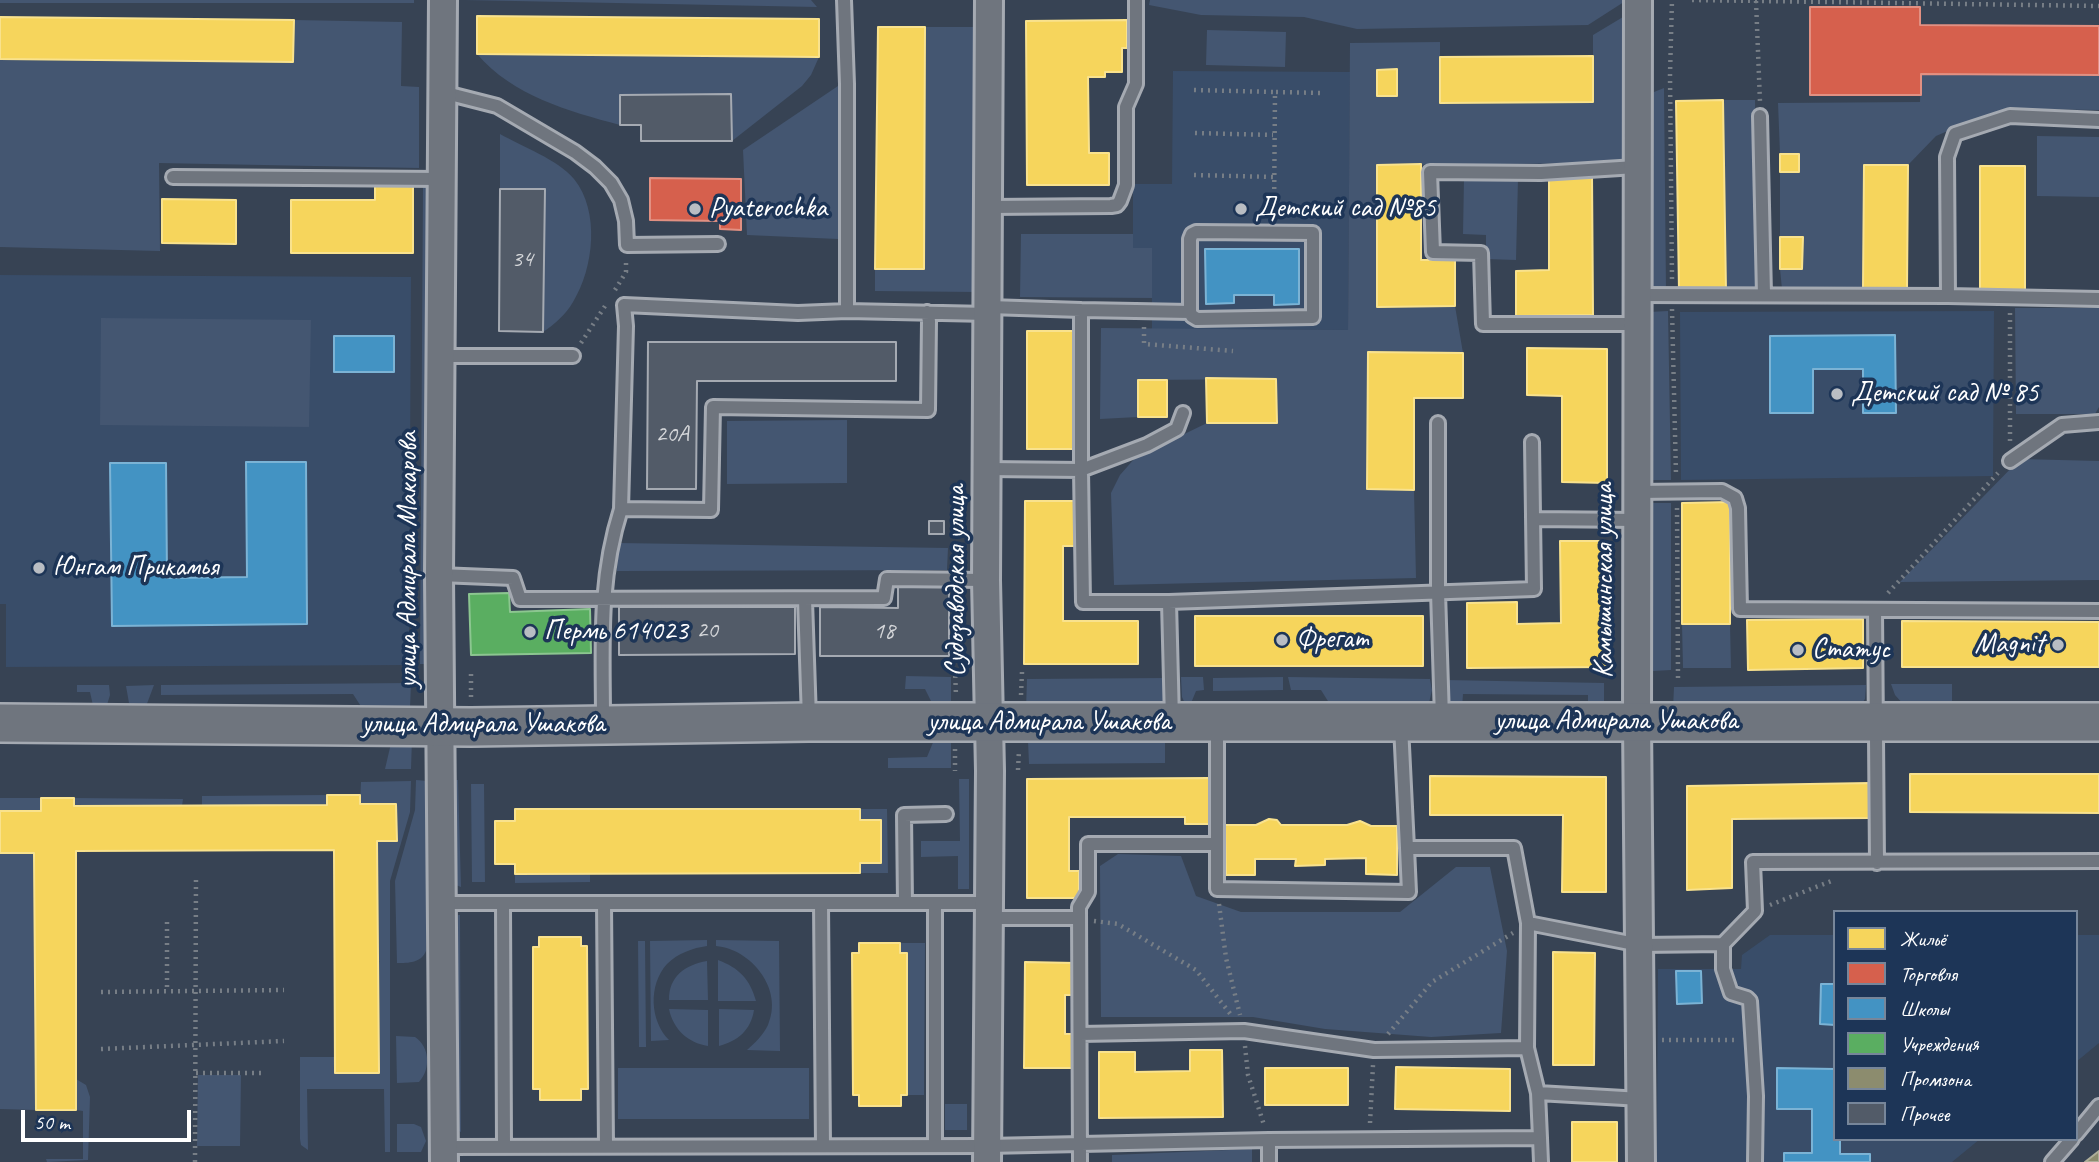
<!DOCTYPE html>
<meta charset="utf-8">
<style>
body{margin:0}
#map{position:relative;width:2099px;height:1162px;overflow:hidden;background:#374354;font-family:Caveat,sans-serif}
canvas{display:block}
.legend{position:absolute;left:1833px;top:910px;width:245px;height:231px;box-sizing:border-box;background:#1d3557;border:2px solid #77869a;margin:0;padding:9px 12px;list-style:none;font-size:21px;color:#fff}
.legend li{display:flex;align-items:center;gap:14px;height:35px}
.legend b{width:35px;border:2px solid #77869a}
.scale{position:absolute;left:21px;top:1110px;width:170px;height:32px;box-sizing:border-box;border:4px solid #fff;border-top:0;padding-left:9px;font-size:21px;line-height:24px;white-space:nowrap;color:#fff;-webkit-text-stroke:5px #1d3557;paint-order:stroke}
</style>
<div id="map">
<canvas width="2099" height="1162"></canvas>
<ul class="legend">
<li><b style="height:19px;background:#f6d55c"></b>Жильё</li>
<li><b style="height:19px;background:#d6604d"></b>Торговля</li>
<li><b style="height:19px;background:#4393c3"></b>Школы</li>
<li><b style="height:19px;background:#5aae61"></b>Учреждения</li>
<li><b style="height:19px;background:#8c8c6e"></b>Промзона</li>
<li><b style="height:19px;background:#525b68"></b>Прочее</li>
</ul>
<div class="scale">50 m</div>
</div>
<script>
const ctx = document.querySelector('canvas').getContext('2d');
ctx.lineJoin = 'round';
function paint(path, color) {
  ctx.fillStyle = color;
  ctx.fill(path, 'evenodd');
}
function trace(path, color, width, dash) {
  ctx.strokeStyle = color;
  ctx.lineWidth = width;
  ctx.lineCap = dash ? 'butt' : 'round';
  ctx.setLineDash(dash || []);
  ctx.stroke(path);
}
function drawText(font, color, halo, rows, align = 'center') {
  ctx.font = font + ' Caveat,sans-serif';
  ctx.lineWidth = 7;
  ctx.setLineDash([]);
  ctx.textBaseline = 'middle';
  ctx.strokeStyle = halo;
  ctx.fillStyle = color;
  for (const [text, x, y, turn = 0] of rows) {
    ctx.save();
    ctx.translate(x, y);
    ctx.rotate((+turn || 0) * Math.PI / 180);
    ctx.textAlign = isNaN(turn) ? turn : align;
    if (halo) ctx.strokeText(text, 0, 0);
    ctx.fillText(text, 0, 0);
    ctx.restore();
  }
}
paint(new Path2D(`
 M1173,71L1350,72L1348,330L1152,329V249L1133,248V184H1172Z
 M0,275L411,277L409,665L6,667V604H0Z
 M1994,311L1993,476L1681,480L1680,312Z
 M1770,935H1835V1139H1980L1952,1162H1657L1658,969H1741L1742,955Z
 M2076,935H2099V1043L2076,1062Z`), '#394d69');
paint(new Path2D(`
 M0,0H414V3H0Z
 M464,0H811L817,7Z
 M1150,0H1627L1588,25L1357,29L1304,17L1201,15L1149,5Z
 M1628,14L1624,163L1377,165V307L1455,306L1463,353H1368L1367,489L1414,490L1416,578L1114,585L1111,493L1120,475L1135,458L1207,423H1276V379L1139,380L1138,417L1100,419L1101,328L1348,330L1350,43L1440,42V103L1593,102V35Z
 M294,20L402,22L401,86L419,87V168L159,163L160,251L0,247V59L293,62Z
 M925,27H978L977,292L875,291V269L924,268Z
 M1207,30L1286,32L1285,67L1206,65Z
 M477,54L819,57L811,75L802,86L732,141L731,94L620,95V125C568,111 513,96 477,54Z
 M1921,74L2099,75V110L2021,109L1978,118L1936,136L1908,165H1864L1863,289H1782L1780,269L1802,268L1803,238L1780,237V172H1799V154H1780L1778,103L1920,102Z
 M838,86V239L747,235L743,150Z
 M1664,88L1666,290L1648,291L1649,98L1654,92Z
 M1723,100H1755L1759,292L1726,291Z
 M500,134C523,147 557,159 574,179C600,211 594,268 573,302C566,314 555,324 543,332L545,190L500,189Z
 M2037,136L2099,137V197L2037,196Z
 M1464,178L1518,179L1516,260L1486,259V235L1463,234Z
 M423,184L429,185L430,664H420Z
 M1021,234H1133V248H1152V298L1020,297Z
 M2015,308H2099V407L2095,414H2016Z
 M1668,311L1671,480H1651L1649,312Z
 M101,318L311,320L309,427L100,425Z
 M847,420V483L727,484V421Z
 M2020,459L2099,461V580L1900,582Z
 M1652,503H1671V670L1653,671Z
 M618,543L948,548L947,570L617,571Z
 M1682,624H1730L1731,668H1683Z
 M906,676L951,677V709H935L925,689H905Z
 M1181,677H1203L1204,690L1196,691L1189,708H1187L1182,697Z
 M1283,677V690L1213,691V678Z
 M1288,677L1430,679L1432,690L1429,703L1423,708L1331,706L1321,690H1291Z
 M1165,678V703L1156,709H1026L1027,679Z
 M1445,680L1604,683V709H1588V695L1463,694L1462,708H1444Z
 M411,683L410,708H362L353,694L161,695V685Z
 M1891,684H1952V708L1904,705L1895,695Z
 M77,685H109L110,695L107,705L94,710L90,692H77Z
 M154,685L145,709L135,708L129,703L126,686Z
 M1866,685L1865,699L1860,706L1673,709L1674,687Z
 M392,739H412L411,769H385Z
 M934,740H951V768H888V758L927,757Z
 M1165,740V763L1029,764L1028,741Z
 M974,776H979L977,887L973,890Z
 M959,779H969V889H958V856L921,857V841H960Z
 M416,780L428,781L426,951C421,963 409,963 397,963L395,881L415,810Z
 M449,780H458L461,887L453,884Z
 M411,781L410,812L390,881V1152H385L384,1089H307L308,1150L301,1145L300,1139V1057H335V1073H379L377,841H397L396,804H360L361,782Z
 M471,784H484L485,882H472Z
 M327,795V805L202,806V796Z
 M0,798H41V811H0Z
 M74,798L183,799L182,806H74Z
 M860,809H887L888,873H860Z
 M0,853H34L36,1110L0,1109Z
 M1118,854L1181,856L1196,896L1241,912H1400L1456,867H1490L1507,951L1501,1033L1431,1037L1325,1029L1253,1017H1101L1100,866Z
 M515,874H590V882L515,883Z
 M458,915H460L461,1132L455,1129Z
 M707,940V946C693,948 678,953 667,964C648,985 650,1021 669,1040L651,1041L650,941Z
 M716,940L779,941L780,1051L747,1050C755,1043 763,1035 768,1025C784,989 751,949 716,946Z
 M638,941H645L646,1047H639Z
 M900,943H925L924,1095H907V953H900Z
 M718,960C739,968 750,979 756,1001H718Z
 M707,961L708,1000H669C669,976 685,965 707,961Z
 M669,1009L708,1010V1046C688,1043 673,1029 669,1009Z
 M719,1009L754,1010C751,1030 738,1041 719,1046Z
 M396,1036L415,1037C430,1047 431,1069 419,1082L397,1083Z
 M618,1068H809V1119H618Z
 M198,1075H241L240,1146H197Z
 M76,1079L86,1085L90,1097L88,1160L47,1162L46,1159H83V1111L76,1110Z
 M945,1104H967V1130H945Z
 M397,1124H414L421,1127L426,1141L421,1152H397Z
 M1252,1149V1162H1112V1155Z`), '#445671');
const homes = new Path2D(`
 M477,16L819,19V57L477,54Z
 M0,17L294,20L293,62L0,59Z
 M1127,20V48H1122V72H1105V77H1088L1089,153H1109V185H1027L1026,21Z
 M878,27H925L924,269H875Z
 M1593,56V102L1440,103V57Z
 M1397,69V96H1377V70Z
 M1723,100L1726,291H1679L1676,101Z
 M1780,154H1799V172H1780Z
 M1421,164V260H1455V306L1377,307V165Z
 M1864,165H1908L1907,289H1863Z
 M1980,166H2025V291H1980Z
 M1592,175L1593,315L1516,316V271L1549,270V176Z
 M375,181H413V253H291V200H375Z
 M162,199L236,200V244L162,243Z
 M1780,237H1803L1802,269H1780Z
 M1027,331H1076V449H1027Z
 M1527,348L1607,349V483L1562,482V396L1527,395Z
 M1368,352L1463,353V398H1414V490L1367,489Z
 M1206,378L1276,379L1277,423H1207Z
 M1138,380H1167V417H1138Z
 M1025,501H1075V546H1063V621H1138V664H1024Z
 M1730,502V624H1682V503Z
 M1560,541H1605L1606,667L1467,668V603L1517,602V624L1561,623Z
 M1195,616H1423V666H1195Z
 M1863,619V668L1748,670L1747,620Z
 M1902,621L2099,622V667H1902Z
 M1910,774H2099V813L1910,812Z
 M1430,776L1606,777V892H1562L1563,815H1430Z
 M1209,778V824H1185V817H1069V871H1079V898H1027V779Z
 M1870,783V818L1732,819V888L1687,890V786Z
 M327,795H360V804H396L397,841H377L379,1073H335L334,850L76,851V1110H36L34,853H0V811H41V798H74V806L327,805Z
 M515,809H860V820H881V863H860V873L515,874V864H495V821H515Z
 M1269,819L1277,820L1281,825H1347L1360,821L1371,826H1397V875L1366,874V858L1325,859V865L1295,866L1296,859H1255V875H1226L1225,825H1256Z
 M539,937H581V946H587L588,1089H581V1100H540V1089H533V947H539Z
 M859,943H900V953H907V1095H901V1106H859V1095H853L852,953H859Z
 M1553,952L1595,953L1594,1065H1553Z
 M1025,962L1076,963L1075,995H1065V1034H1074V1068H1024Z
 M1190,1050H1222L1223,1117L1099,1118V1052H1135V1072L1190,1071Z
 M1396,1067L1510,1069V1111L1395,1109Z
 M1265,1068H1348V1105H1265Z
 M1572,1122H1617V1162H1572Z`);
paint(homes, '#f6d55c');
trace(homes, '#f9e28d', 2);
const shops = new Path2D(`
 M1810,7H1920V25L2099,26V75L1921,74V95H1810Z
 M650,178L741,179V230L720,229V221L650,220Z`);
paint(shops, '#d6604d');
trace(shops, '#e29082', 2);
const schools = new Path2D(`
 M1205,249H1299V304L1274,305V295H1234V303L1206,304Z
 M1895,335L1896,413H1863V369H1813V413H1770V336Z
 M334,336H394V372H334Z
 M246,462H306L307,624L112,626L110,463H166L167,578L247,577Z
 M1676,971H1701L1702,1003L1677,1004Z
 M1821,984H1835V1025L1820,1024Z
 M1777,1068L1835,1069V1139H1840V1154H1870V1162H1784V1153H1812V1109H1777Z`);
paint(schools, '#4393c3');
trace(schools, '#7bb3d5', 2);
const public = new Path2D(`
 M509,593L510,612L590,609L591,653L471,655L469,594Z`);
paint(public, '#5aae61');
trace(public, '#8cc690', 2);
const industry = new Path2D(`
 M2099,1151V1162H2085Z`);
paint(industry, '#8c8c6e');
trace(industry, '#aeae9a', 2);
const building = new Path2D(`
 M731,94L732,141H641V125H620V95Z
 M500,189H545L543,332L499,331Z
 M648,342H896V381H697L696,489H647Z
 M929,521H944V534H929Z
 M898,585L949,586V656H820V607L898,608Z
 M619,607H795V654L619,655Z`);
paint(building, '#525b68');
trace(building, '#a5aab2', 2);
const lane = new Path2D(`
 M844,0L847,84V311
 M442,92L497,106L575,152L595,167L611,183L621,200L626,221L627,245L718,244
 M1760,116L1764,295
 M1636,167L1541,173L1430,172L1433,252L1481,253L1483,324H1637
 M173,177L441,179
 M989,207L1111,206L1117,205L1120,201L1126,185V107L1136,84V0
 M1637,295L1948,296L2099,299
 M1948,296L1947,157L1955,134L2010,116L2099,120
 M1081,310L1190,312V239L1192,234L1196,232L1313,233V317L1197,319L1192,316L1190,312
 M440,356H573
 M1183,413L1177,429L1147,445L1081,470L1083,602H1169L1534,589L1532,442
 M1438,423V592L1442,718
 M2010,461L2062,425L2099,422
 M988,469L1081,470V310L989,307
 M1637,492L1722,491L1735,498L1738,508L1740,609L2099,611
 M621,509L626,326L624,305L798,313L847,311L989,314
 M1533,519L1637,520
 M439,575L513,578L520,599L884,598L887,579L986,580
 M805,600L809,719
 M1169,602L1172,720
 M1875,610L1877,863
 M603,721C603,646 598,581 621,509L711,510L713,407L928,410L929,321L927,312
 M1217,726V844
 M1401,726L1407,848
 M442,903H990
 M503,903L504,1146
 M604,903L606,1146
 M821,903L823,1146
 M905,903L904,815L946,814
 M990,918H1079
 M1528,923L1527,1048L1538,1093
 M1080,1034L1244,1031L1374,1050L1527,1048
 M2076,1134L2099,1106
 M1540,1138L1541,1162
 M1269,1140V1162
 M935,1146V903
 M444,1147L987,1146L1269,1140L1540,1138L1538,1093L1641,1099
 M1080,1162L1079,907L1088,892V844H1217V889L1409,892L1407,848H1514L1528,923L1640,945L1723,944
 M1755,1162L1756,1096L1750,1001L1747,998L1731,993L1723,969V944L1755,911L1753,862L2099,861
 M2052,1162L2072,1139`);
const street = new Path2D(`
 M443,0L439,575L444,1162
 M1638,0L1637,721L1641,1162
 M987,1162L990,771L986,580L989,0`);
const secondary = new Path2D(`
 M0,723L471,727L809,722H2099`);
trace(lane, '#a5aab2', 18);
trace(street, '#a5aab2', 32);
trace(secondary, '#a5aab2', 42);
trace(new Path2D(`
 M1692,0L2099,6
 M1756,1L1760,102
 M1194,90L1275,92
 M1195,133L1273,135
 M1194,175L1274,177
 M1274,217L1275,92L1322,93
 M1672,279L1670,75L1672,0
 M615,290L626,272V260
 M1672,309L1676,475
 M1144,327V344L1233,351
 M581,343L607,303
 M2010,441V313
 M1677,508L1678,678
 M1888,593L1998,473
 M955,669L956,696
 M471,674V698
 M1021,695L1022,672
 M955,749V771
 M1018,770L1019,750
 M1219,904L1226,958L1240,1015
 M1770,905L1834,880
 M1094,921L1118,924L1196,970L1232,1016
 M167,922V991
 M101,992L284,990
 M1388,1034L1432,982L1513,933
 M1662,1040H1738
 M1245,1046L1248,1075L1264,1125
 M101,1049L284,1041
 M196,1073H261
 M1370,1123L1373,1065
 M195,1162L196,875`), '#777e86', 4.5, [2, 5]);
trace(lane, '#6f757e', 12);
trace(street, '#6f757e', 26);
trace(secondary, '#6f757e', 37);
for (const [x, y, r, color] of [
 [695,209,7,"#b9bdc3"],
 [1241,209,7,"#b9bdc3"],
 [1837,394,7,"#b9bdc3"],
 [39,568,7,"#b9bdc3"],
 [530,632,7,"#b9bdc3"],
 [1282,640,7,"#b9bdc3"],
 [2058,645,7,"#b9bdc3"],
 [1798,650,7,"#b9bdc3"]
]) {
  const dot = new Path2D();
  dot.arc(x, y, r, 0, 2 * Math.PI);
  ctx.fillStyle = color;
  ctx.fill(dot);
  trace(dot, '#1d3557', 2.5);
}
drawText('24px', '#d4d6d9', null, [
 ["34",522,260],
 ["20А",672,435],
 ["20",707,631],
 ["18",884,632]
]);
drawText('28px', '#fff', '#1d3557', [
 ["Pyaterochka",709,209],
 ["Детский сад №85",1255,209],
 ["Детский сад № 85",1851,394],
 ["Юнгам Прикамья",53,568],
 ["Пермь 614023",544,632],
 ["Фрегат",1296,640],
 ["Magnit",2044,645,"right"],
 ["Статус",1812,650]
], 'left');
drawText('28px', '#fff', '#1d3557', [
 ["улица Адмирала Макарова",409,560,-90],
 ["Судозаводская улица",957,581,-90],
 ["Камышинская улица",1605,581,-90],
 ["улица Адмирала Ушакова",1616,722],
 ["улица Адмирала Ушакова",1049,723],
 ["улица Адмирала Ушакова",483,725]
]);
</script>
